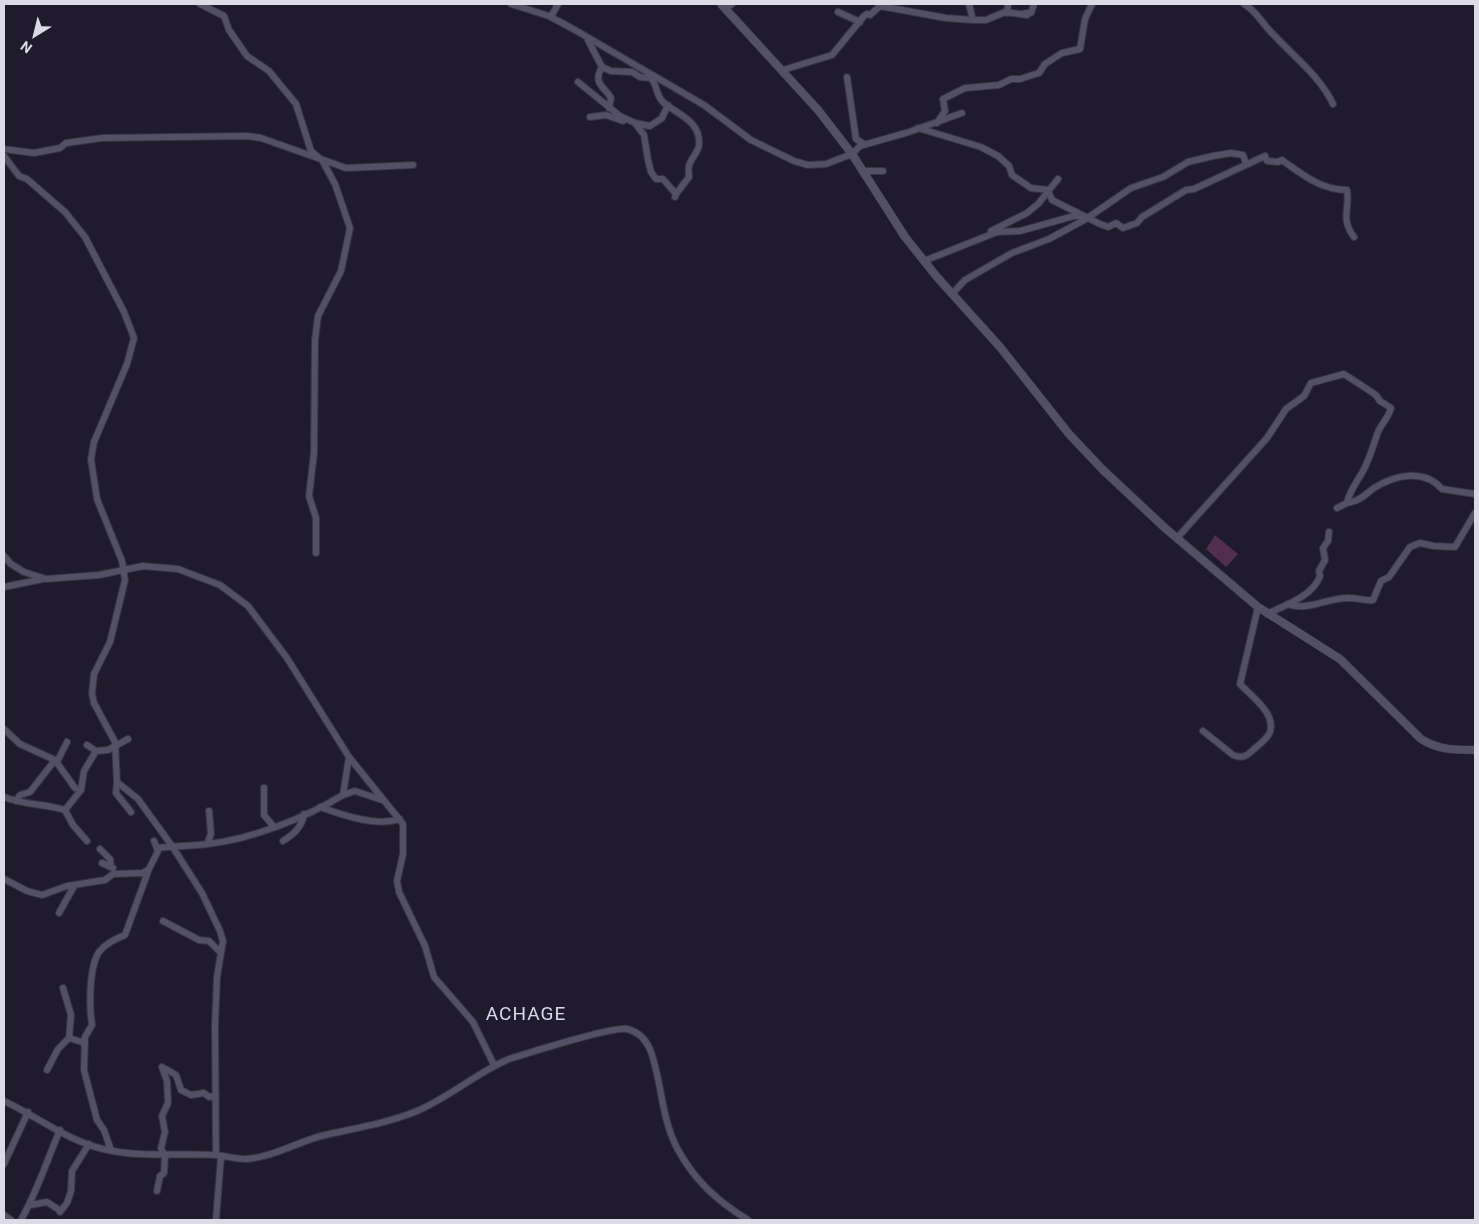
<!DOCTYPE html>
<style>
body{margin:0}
#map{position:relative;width:1479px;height:1224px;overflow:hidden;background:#1f1b2d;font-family:Roboto,sans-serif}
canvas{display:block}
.frame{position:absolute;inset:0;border:5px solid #dcdae6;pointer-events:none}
.north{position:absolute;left:10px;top:10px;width:50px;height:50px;-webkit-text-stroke:4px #1f1b2d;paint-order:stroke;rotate:216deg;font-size:14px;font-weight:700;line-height:20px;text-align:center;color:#dcdae6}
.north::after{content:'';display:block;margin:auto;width:18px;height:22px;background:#dcdae6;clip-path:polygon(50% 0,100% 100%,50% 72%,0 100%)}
</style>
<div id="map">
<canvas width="1479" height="1224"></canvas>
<div class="frame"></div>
<div class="north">N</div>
</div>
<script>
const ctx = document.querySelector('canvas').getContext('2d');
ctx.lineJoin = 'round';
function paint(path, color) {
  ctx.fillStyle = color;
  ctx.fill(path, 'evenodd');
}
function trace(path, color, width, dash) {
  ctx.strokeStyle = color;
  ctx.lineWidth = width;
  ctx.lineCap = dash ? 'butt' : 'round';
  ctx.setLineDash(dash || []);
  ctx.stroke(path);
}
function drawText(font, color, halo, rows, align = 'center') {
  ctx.font = font + ' Roboto,sans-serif';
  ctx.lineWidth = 4;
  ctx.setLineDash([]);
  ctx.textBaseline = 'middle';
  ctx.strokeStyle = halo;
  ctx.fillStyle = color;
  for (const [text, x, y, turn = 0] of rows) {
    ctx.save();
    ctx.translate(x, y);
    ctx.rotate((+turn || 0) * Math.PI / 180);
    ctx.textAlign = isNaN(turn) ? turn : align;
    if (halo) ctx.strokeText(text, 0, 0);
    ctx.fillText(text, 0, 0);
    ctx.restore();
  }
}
paint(new Path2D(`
 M1215,535L1238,554L1226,567L1206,549Z`), '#512d4e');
const minor = new Path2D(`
 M200,4L224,16L229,30L247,56L269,71L296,104L311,151L322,160L335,184L350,228L341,271L318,316L315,340L314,453L309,496L316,518V553
 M511,4L549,16L575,30L704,105L751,140L794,161L808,165L826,164L852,154L860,146L909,132L962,113
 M969,4L973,20
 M1244,4C1257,11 1262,24 1273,34C1293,56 1320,76 1333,104
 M725,9L732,4
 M838,12L860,22
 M1007,13L1008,4
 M549,16L552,15L558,4
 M588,40L602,67L611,71L632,72L640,77L651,78C657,84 656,96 663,102C676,114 701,120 699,145C698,153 691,158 689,166C688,168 689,174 689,177L676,194
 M602,67C592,84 605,87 611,98L609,108
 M783,70L832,55L864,16L867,14L870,15L880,6L946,18L973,20H986L1005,12L1027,15L1025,13H1031L1034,4
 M847,77L856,139L864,144
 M578,82L620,116L635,123L644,135L648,160L651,172L656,179H663L676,194L675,197
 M590,117L606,115L623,121
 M635,123L650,126L662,118L668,105
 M937,123L945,111L943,99L965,88L999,85L1011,79H1020L1039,73L1045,64L1062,53L1080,49L1085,19L1092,4
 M918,128L981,147L998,156L1009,166L1012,175L1031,188L1048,190L1052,200L1100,224L1108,227L1116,223L1123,228L1137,223L1142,217L1186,190L1194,189L1265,156L1267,161L1278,162L1282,160C1303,175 1321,190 1347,190C1350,210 1340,218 1354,237
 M4,149L34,153L60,148L66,143L102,138L247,136L261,138L346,168L413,165
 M4,156L19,176L27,179L65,212L85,237L124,312L134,338L127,364L94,442L91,459L97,499L122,561L125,580L110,642L94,674L92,694L94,703L115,742L117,782L138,799L172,846L202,893L220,931L223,941L217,977L215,1025L216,1155
 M862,171H883
 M991,231L1027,213L1038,204L1058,179
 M924,261L997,232L1020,231L1074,216H1080
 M952,294L965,280L1012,253L1049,239L1086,219L1131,188L1163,177L1188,162L1213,156L1231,153L1243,155L1246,164
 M1347,503C1361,501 1364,495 1374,488C1395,475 1424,468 1442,489L1475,494
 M1177,538L1267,438L1286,409L1304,396L1311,383L1344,374L1376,395L1380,401L1391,408C1389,417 1382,423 1378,432C1374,443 1371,454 1366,465C1360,479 1350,488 1347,503L1337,508
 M4,556L11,564L24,572L46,579L99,575L143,566L178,569L220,585L248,606L287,658L349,757L403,824V854L397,881L399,892L425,946L434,977L473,1022L494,1065
 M4,587L43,579
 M1288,604C1307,612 1329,597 1349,598C1358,598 1364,601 1373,600L1381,581L1389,577L1410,547L1420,543L1434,546L1455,547L1475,513
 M1267,614C1286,605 1313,596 1320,576L1319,571L1325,560L1323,548L1328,541L1329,532
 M4,729L20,744L55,760L75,788
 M1203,731L1233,755C1242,759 1247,756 1254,749C1259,745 1268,738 1270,732C1276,713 1251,696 1240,684L1258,607
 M87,745L96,751
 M57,762L67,742
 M117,782L116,793L131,812
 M264,788V815L274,827
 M343,795L355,791L382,800
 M4,797C24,805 45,804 65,810
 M16,801L20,795L30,792L55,760
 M320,807C342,815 377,827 400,819
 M87,841L73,825L65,810L81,790L84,771L96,751L108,750L128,739
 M283,841C294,834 302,827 304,814
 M207,844L211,834L209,811
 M158,848C174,846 192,846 208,844C252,839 305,818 343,795L349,757
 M100,849L110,859L111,866
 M102,863L113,868
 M4,879L27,891L42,895L67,886L105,880L113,874L143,873L149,869L158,851L154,841
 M59,913L74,886
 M163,921L199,940L209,941L220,952
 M63,988L71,1015L69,1038
 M162,1067L176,1075L181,1090L191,1095L204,1093L209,1097L216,1096
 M47,1070L58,1049L69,1038L85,1043
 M4,1101C36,1116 68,1141 103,1149C140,1158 178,1153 216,1155C226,1156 236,1159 246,1159C274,1157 299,1141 325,1135C356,1128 388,1123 417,1111C450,1097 476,1073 509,1059C529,1053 612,1026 627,1029C639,1032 647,1041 651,1052C662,1083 661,1117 677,1148C694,1180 717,1201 748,1220
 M111,1150L104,1130L97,1120L84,1070L85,1037L92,1025C89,1007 89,967 99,952C106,943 116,939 125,935L149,869
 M4,1164L28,1112
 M157,1191L160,1176L164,1173L165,1156L161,1148L165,1132L162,1116L168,1103L167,1081L162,1067
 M30,1205L47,1202L61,1211
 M60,1212L67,1203L71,1191L72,1171L89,1144
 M4,1215L11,1220
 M21,1220C37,1192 47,1160 60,1130
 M216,1220L221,1156`);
const tertiary = new Path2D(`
 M721,4L818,110L852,154L905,237L937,277L1000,347L1069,434L1102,469L1165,528L1258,607L1340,659L1421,739C1438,750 1455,750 1475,750`);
trace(minor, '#373442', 8);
trace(tertiary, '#373442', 9);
trace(minor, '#534f64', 6);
trace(tertiary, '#534f64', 8);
ctx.letterSpacing = '1px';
drawText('19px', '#dad6ef', '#1f1b2d', [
 ["ACHAGE",526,1015]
]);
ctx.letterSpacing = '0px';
</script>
